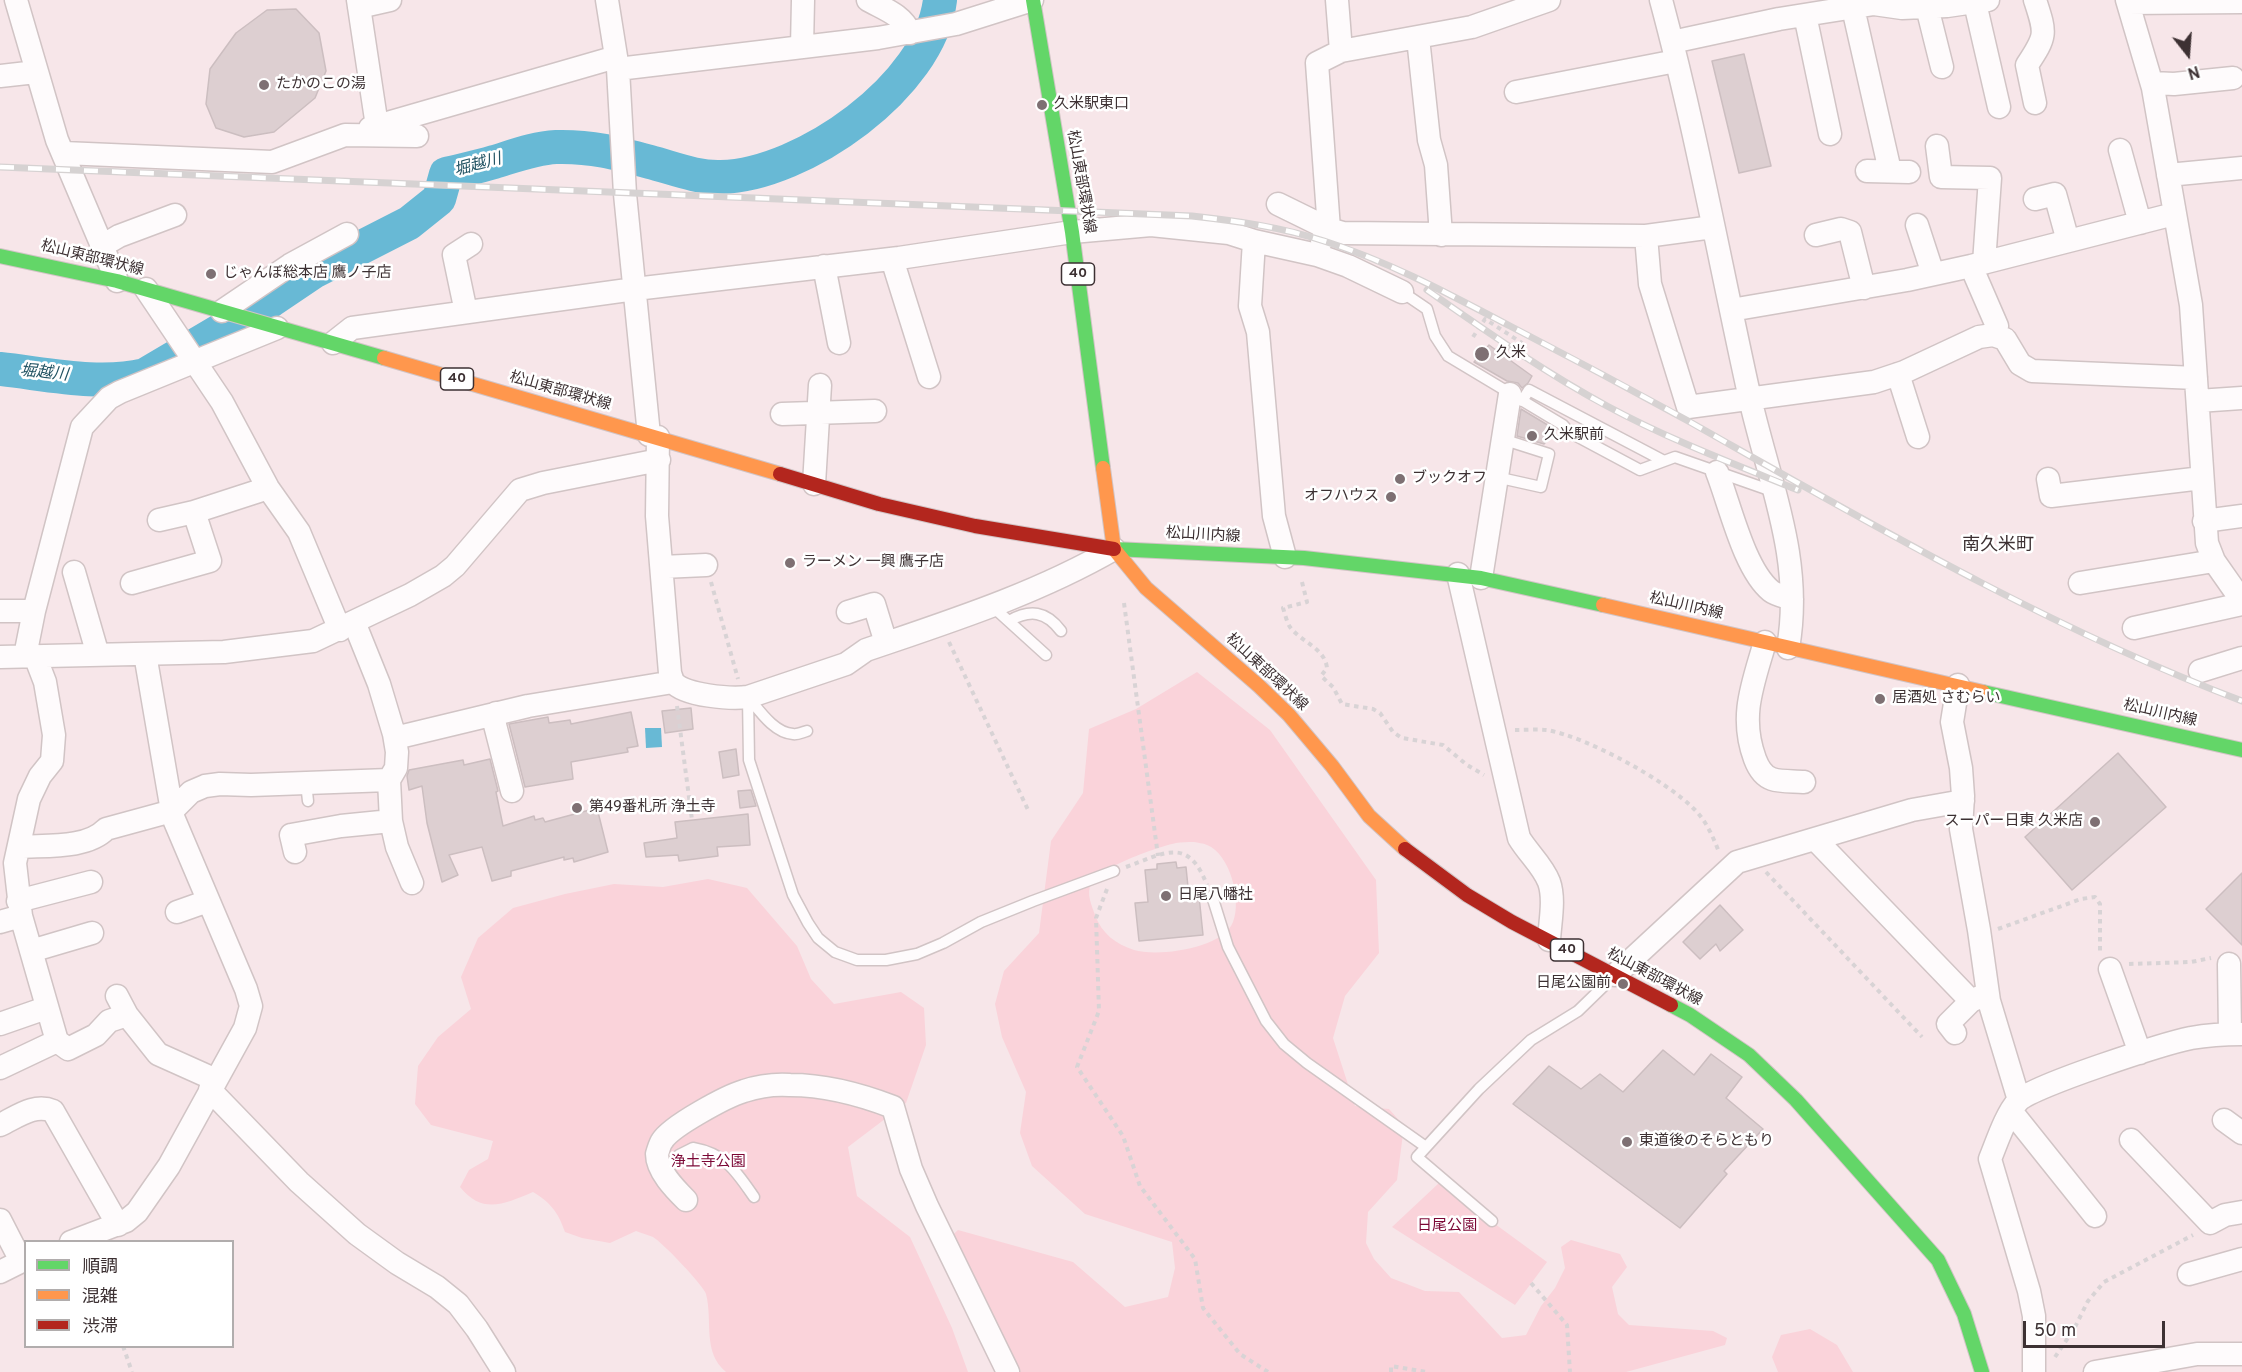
<!DOCTYPE html>
<meta charset="utf-8">
<style>
body{margin:0}
#map{position:relative;width:2242px;height:1372px;overflow:hidden;background:#f7e6e9;font-family:Overpass,"Noto Sans JP",sans-serif}
canvas{display:block}
.legend{position:absolute;left:24px;top:1240px;width:210px;height:108px;box-sizing:border-box;background:#fff;border:2px solid #b1adad;margin:0;padding:8px 10px;list-style:none;font-size:18px;color:#3d3133}
.legend li{display:flex;align-items:center;gap:12px;height:30px}
.legend b{width:30px;border:2px solid #b1adad}
.north{position:absolute;left:2158px;top:24px;width:60px;height:60px;-webkit-text-stroke:4px #fff;paint-order:stroke;rotate:163deg;font-size:16px;font-weight:700;line-height:24px;text-align:center;color:#3d3133}
.north::after{content:'';display:block;margin:auto;width:21px;height:27px;background:#3d3133;clip-path:polygon(50% 0,100% 100%,50% 72%,0 100%)}
.scale{position:absolute;left:2023px;top:1321px;width:142px;height:27px;box-sizing:border-box;border:3px solid #3d3133;border-top:0;padding-left:8px;font-size:18px;line-height:21px;white-space:nowrap;color:#3d3133;-webkit-text-stroke:4px #fff;paint-order:stroke}
</style>
<div id="map">
<canvas width="2242" height="1372"></canvas>
<ul class="legend">
<li><b style="height:8px;background:#63d668"></b>順調</li>
<li><b style="height:8px;background:#ff974d"></b>混雑</li>
<li><b style="height:8px;background:#b3261e"></b>渋滞</li>
</ul>
<div class="north">N</div>
<div class="scale">50 m</div>
</div>
<script>
const ctx = document.querySelector('canvas').getContext('2d');
ctx.lineJoin = 'round';
function paint(path, color) {
  ctx.fillStyle = color;
  ctx.fill(path, 'evenodd');
}
function trace(path, color, width, dash) {
  ctx.strokeStyle = color;
  ctx.lineWidth = width;
  ctx.lineCap = dash ? 'butt' : 'round';
  ctx.setLineDash(dash || []);
  ctx.stroke(path);
}
function drawText(font, color, halo, rows, align = 'center') {
  ctx.font = font + ' Overpass,"Noto Sans JP",sans-serif';
  ctx.lineWidth = 5;
  ctx.setLineDash([]);
  ctx.textBaseline = 'middle';
  ctx.strokeStyle = halo;
  ctx.fillStyle = color;
  for (const [text, x, y, turn = 0] of rows) {
    ctx.save();
    ctx.translate(x, y);
    ctx.rotate((+turn || 0) * Math.PI / 180);
    ctx.textAlign = isNaN(turn) ? turn : align;
    if (halo) ctx.strokeText(text, 0, 0);
    ctx.fillText(text, 0, 0);
    ctx.restore();
  }
}
paint(new Path2D(`
 M1197,672L1270,730L1376,880L1379,953L1345,996L1333,1038L1355,1106L1389,1109L1404,1126L1397,1180L1368,1212L1366,1243L1374,1259L1391,1278L1425,1291L1459,1292L1502,1338L1526,1335L1541,1306L1555,1288L1565,1268L1561,1247L1571,1240L1620,1254L1627,1267L1612,1287L1618,1314L1629,1325L1713,1331L1727,1338L1725,1345L1626,1372H1017L944,1243L958,1230L1073,1262L1125,1307L1168,1297L1175,1268L1172,1242L1085,1214L1032,1166L1020,1133L1026,1092L1002,1037L995,1004L1004,971L1039,933L1051,841L1083,793L1089,729L1136,709ZM1194,842C1198,843 1203,843 1207,845C1230,854 1242,900 1233,922C1223,949 1157,957 1134,950C1116,944 1102,934 1095,915C1092,906 1086,894 1091,884C1098,868 1157,847 1176,843C1181,842 1188,842 1194,842Z
 M708,879L747,888L797,946L811,979L834,1004L901,992L924,1008L926,1045L906,1103L848,1147L857,1196L910,1237L952,1328L968,1372H726C702,1352 713,1321 706,1294C704,1286 662,1242 653,1237C648,1235 641,1233 636,1231L610,1243L582,1238L565,1232C558,1212 551,1203 533,1192C504,1204 483,1215 460,1187L469,1170L488,1159L493,1141L431,1125L415,1104L418,1066L438,1037L471,1009L461,977L478,938L513,908L565,894L614,884L663,887Z
 M1439,1183L1547,1262L1515,1305L1392,1227Z
 M1810,1329L1837,1345L1853,1372H1778L1772,1357L1781,1335Z`), '#fad3da');
paint(new Path2D(`
 M645,728H661L662,747L646,748Z`), '#68b9d5');
trace(new Path2D(`
 M0,369C47,374 99,386 145,375L272,300L315,271L409,223L439,199L446,174C462,170 478,167 494,162C514,156 535,148 556,147C591,146 617,153 650,162C673,168 697,178 721,177C803,175 930,86 940,0`), '#68b9d5', 34);
const building = new Path2D(`
 M296,9L319,33L326,71L315,98L274,132L244,137L216,128L206,104L210,69L236,33L267,10Z
 M1744,54L1771,166L1739,173L1712,61Z
 M1489,345L1532,376L1528,383L1522,388L1518,383L1507,381L1474,362Z
 M1521,409L1556,430L1544,444L1517,436Z
 M691,708L693,729L665,733L662,711Z
 M631,712L638,746L627,748L628,752L571,762L573,779L525,787L509,724L548,717L549,723L570,720L571,724Z
 M736,749L739,775L723,778L719,752Z
 M2118,753L2166,807L2072,890L2025,837Z
 M490,759L498,791L496,792L503,826L534,816L535,820L543,818L545,822L597,808L608,852L574,862L573,858L564,860V857L511,871V876L492,881L482,847L449,855L458,875L442,882L427,823L422,786L409,790L407,776L409,770L463,760L464,765Z
 M751,790L756,806L740,808L738,791Z
 M748,814L750,845L717,847L718,856L679,861L678,855L646,857L644,843L677,838L675,822Z
 M1176,862L1177,868L1186,867L1189,897L1199,896L1203,935L1139,941L1135,903L1148,902L1145,870L1157,869V864Z
 M2242,873V945L2206,909Z
 M1720,905L1743,930L1720,951L1716,944L1700,959L1683,942Z
 M1663,1050L1694,1075L1711,1054L1742,1077L1726,1098L1763,1129L1724,1171L1727,1174L1680,1228L1513,1104L1549,1066L1581,1089L1600,1074L1623,1092Z`);
paint(building, '#ddcfd1');
trace(building, '#ccbec0', 1.5);
const lane = new Path2D(`
 M1402,292L1427,309L1435,336L1448,356L1563,425L1569,432L1640,470L1675,457L1775,492
 M1522,401L1529,390L1664,461
 M1496,477L1541,487L1549,454L1502,439
 M992,606L1046,655
 M1009,621C1030,609 1046,611 1061,631
 M748,697L749,760L774,837L793,895L808,923L818,938L835,952L857,960H886L917,954L943,943L981,922L1033,901L1114,871
 M748,697C759,710 774,733 793,734C797,735 803,732 807,731
 M306,783L308,801
 M1212,896L1228,947L1266,1021L1284,1044L1307,1063L1426,1147
 M664,1173L679,1155L693,1148C726,1154 736,1171 754,1197
 M1492,1221L1417,1157L1479,1089L1531,1040L1578,1011L1613,977`);
const street = new Path2D(`
 M16,0L57,140L117,281
 M358,0L377,126
 M607,0L618,69L625,194L649,435
 M868,0C884,9 903,15 910,33
 M1337,0L1341,51
 M1661,0C1696,130 1720,263 1749,394C1768,480 1804,558 1788,648
 M2127,0L2153,88L2191,305L2207,543L2214,561L2242,601
 M1975,3L1999,107
 M2128,3L2242,2
 M359,7L390,0
 M1927,7L1942,67
 M1853,8L1890,171
 M1805,15L1830,134
 M1418,38L1429,140L1436,165L1441,235
 M1672,42L1779,19L1874,4L1902,8L1947,6L1988,0
 M802,47L803,0
 M618,69L878,38L956,24L1032,0
 M0,76L36,72
 M2152,83L2174,84L2233,78
 M1516,92L1676,61
 M2035,103L2027,65C2047,35 2046,34 2035,0
 M370,128L616,57
 M1937,146L1941,177L1990,178L1984,263
 M2120,150L2140,223
 M64,153L272,162L345,135L417,136
 M1867,171L1909,172
 M2168,175L2242,168
 M2035,199L2055,194L2068,241
 M1278,204L1329,229L1343,233L1646,236L1713,227
 M1917,225L1933,274
 M1816,235L1841,229L1850,232L1864,288
 M1646,236L1650,284L1688,407L1874,382L1904,372L1979,337L1993,335L2005,339L2020,364L2032,371L2196,378
 M1322,240L1329,229L1317,63L1341,51L1472,27L1549,0
 M1254,241L1250,306L1258,332L1274,516L1285,557
 M102,246L119,236L175,215
 M892,259L929,377
 M824,266L839,343
 M1971,266L1997,326L1993,335
 M146,289L222,402L268,488L299,532L340,630
 M1731,310L1907,280L1971,266L2174,214
 M222,311L290,265L347,234
 M466,312L454,255L471,244
 M333,343L352,328L635,289L899,258L1072,232L1151,225L1229,233L1254,241L1317,255L1348,266L1402,292
 M1898,374L1918,437
 M2198,401L2242,398
 M782,414L875,411
 M658,437L657,516L670,673C670,674 673,681 673,682C685,696 731,699 748,697L846,664L866,650C951,621 1036,594 1114,549
 M1717,472C1730,505 1744,569 1771,591C1776,595 1786,597 1792,599
 M2048,479L2051,496L2202,478
 M814,484L820,385
 M159,520L194,512L268,488
 M2204,521L2242,516
 M662,567L706,565
 M74,572L98,655
 M1458,574L1519,838C1528,853 1543,866 1549,882C1555,899 1550,922 1549,940
 M1481,578L1510,394
 M132,583L210,561L194,512
 M2080,583L2214,561
 M0,611H34
 M848,612L874,604L886,643
 M354,622L379,684L394,734L397,752L396,768L389,780L391,821L397,847L412,883
 M2134,628L2242,604
 M1765,642C1753,684 1739,716 1755,759C1758,767 1763,776 1772,779C1781,782 1794,781 1804,782
 M25,656L34,611L82,427L109,398L120,392L277,328
 M35,656L45,682L54,735L52,761L40,776L29,799L15,863L21,916L57,1041L68,1049L96,1035L109,1021L127,1015
 M0,657L224,652L313,641L410,595L443,576L455,566L520,490L543,483L659,460
 M2200,671L2242,658
 M1958,685L1952,722L1961,768L1963,796L1961,829L1979,930L1989,1001L2019,1100
 M496,713L494,721L512,791
 M395,738L528,706L673,682
 M1815,839L1971,1001
 M19,847C45,845 87,849 106,829L172,811L191,792L205,786L220,784L251,785L389,780
 M295,852L291,835L341,826L391,821
 M18,901L91,882
 M177,912L208,901
 M0,922L21,916
 M31,951L92,933
 M2229,964L2230,1034
 M2110,969L2140,1053
 M1615,975L1737,862L1912,810L1963,801
 M117,996L127,1015L158,1054L216,1080
 M0,1024L46,1008
 M1955,1033L1948,1024L1971,1001L1984,995
 M0,1068L57,1041
 M210,1090L299,1182L357,1234L397,1263L437,1287L458,1304L477,1329L504,1372
 M2011,1111L2095,1216
 M2224,1120L2242,1133
 M0,1125C17,1117 34,1103 53,1111L118,1225
 M2131,1140L2210,1223L2225,1215L2242,1212
 M686,1200C675,1189 657,1171 657,1154C658,1151 660,1143 662,1141C671,1126 727,1096 744,1091C759,1086 775,1084 790,1085C824,1085 862,1095 893,1107L911,1169L927,1206L1008,1372
 M0,1220L21,1261
 M71,1242L126,1221L137,1212L169,1166L245,1028L251,1006L246,989L173,817L145,654
 M0,1272L26,1259
 M2189,1274L2242,1259
 M2034,1372V1316L2029,1291L1990,1159C1997,1142 2006,1114 2018,1101C2032,1086 2166,1043 2191,1038C2208,1035 2225,1034 2242,1034
 M2095,1372L2197,1354H2242`);
const fast = new Path2D(`
 M1033,0L1072,232L1103,468
 M0,256L117,281L384,358
 M1114,549L1304,558L1481,578L1603,605
 M1983,692L2242,750
 M1671,1005L1690,1015L1749,1055L1796,1100L1938,1260L1964,1314L1982,1372`);
const slow = new Path2D(`
 M384,358L780,474
 M1103,468L1114,549L1146,588L1259,686L1289,715L1332,766L1369,816L1405,849
 M1603,605L1983,692`);
const jam = new Path2D(`
 M780,474L879,504L975,526L1114,549
 M1405,849L1467,895L1512,922L1671,1005`);
trace(lane, '#d1c4c5', 13);
trace(street, '#d1c4c5', 25);
trace(fast, '#d1c4c5', 16);
trace(slow, '#d1c4c5', 16);
trace(jam, '#d1c4c5', 16);
trace(new Path2D(`
 M1473,337L1485,319L1522,343
 M711,582L738,679
 M1302,582L1307,602L1283,608C1285,614 1287,623 1290,627C1301,642 1325,648 1327,668L1321,676L1333,687L1342,704L1373,709L1380,713L1393,732L1402,738L1443,745L1467,765L1484,775
 M1124,603L1158,856
 M949,642L1029,812
 M677,706L692,820
 M1515,730C1525,730 1537,729 1547,730C1587,737 1665,780 1693,808C1706,820 1713,837 1719,852
 M1126,867C1165,853 1188,836 1207,885
 M1766,872L1922,1037
 M1107,889L1096,918L1099,1011L1077,1067L1123,1136L1140,1186L1195,1259L1203,1308L1240,1354L1268,1372
 M1998,929L2081,899L2095,897L2100,904V953
 M2129,964L2191,962L2211,958
 M1531,1283L1567,1325L1570,1372
 M123,1346L132,1372
 M2055,1357L2074,1329L2088,1301L2104,1282L2193,1235
 M1391,1372V1366L1426,1372`), '#d8d3d5', 4, [4.5, 4.5]);
trace(lane, '#fefbfc', 10);
trace(street, '#fefbfc', 22);
trace(fast, '#63d668', 14);
trace(slow, '#ff974d', 14);
trace(jam, '#b3261e', 14);
const rail = new Path2D(`
 M0,167L1192,216C1237,221 1281,227 1324,241C1390,262 1449,294 1510,326C1570,357 1630,389 1690,422C1869,523 2049,628 2242,701
 M1427,290C1486,331 1544,372 1607,406C1668,439 1734,464 1798,490`);
trace(rail, '#d6d2d2', 7);
trace(rail, '#fff', 4.5, [14]);
for (const [x, y, r, color] of [
 [264,85,6,"#7e7073"],
 [1042,105,6,"#7e7073"],
 [211,274,6,"#7e7073"],
 [1482,354,8,"#7e7073"],
 [1532,436,6,"#7e7073"],
 [1400,479,6,"#7e7073"],
 [1391,497,6,"#7e7073"],
 [790,563,6,"#7e7073"],
 [1880,699,6,"#7e7073"],
 [577,808,6,"#7e7073"],
 [2095,822,6,"#7e7073"],
 [1166,896,6,"#7e7073"],
 [1623,984,6,"#7e7073"],
 [1627,1142,6,"#7e7073"]
]) {
  const dot = new Path2D();
  dot.arc(x, y, r, 0, 2 * Math.PI);
  ctx.fillStyle = color;
  ctx.fill(dot);
  trace(dot, '#fff', 2);
}
for (const [x, y, w] of [
 [1078,274,33],
 [457,379,33],
 [1567,950,33]
]) {
  const box = new Path2D();
  box.roundRect(x - w / 2, y - 11, w, 22, 4.5);
  ctx.fillStyle = '#fff';
  ctx.fill(box);
  trace(box, '#3d3133', 1.5);
}
drawText('bold 14px', '#3d3133', null, [
 ["40",1078,274],
 ["40",457,379],
 ["40",1567,950]
]);
drawText('15px', '#3d3133', '#fff', [
 ["たかのこの湯",276,85],
 ["久米駅東口",1054,105],
 ["じゃんぼ総本店 鷹ノ子店",223,274],
 ["久米",1496,354],
 ["久米駅前",1544,436],
 ["ブックオフ",1412,479],
 ["オフハウス",1379,497,"right"],
 ["ラーメン 一興 鷹子店",802,563],
 ["居酒処 さむらい",1892,699],
 ["第49番札所 浄土寺",589,808],
 ["スーパー日東 久米店",2083,822,"right"],
 ["日尾八幡社",1178,896],
 ["日尾公園前",1611,984,"right"],
 ["東道後のそらともり",1639,1142]
], 'left');
drawText('15px', '#3d3133', '#fff', [
 ["松山東部環状線",1080,182,80],
 ["松山東部環状線",92,259,14],
 ["松山東部環状線",560,392,16],
 ["松山川内線",1203,536,3],
 ["松山川内線",1686,607,13],
 ["松山東部環状線",1266,673,43],
 ["松山川内線",2160,714,13],
 ["松山東部環状線",1654,978,28]
]);
drawText('15px', '#7b0735', '#fff', [
 ["浄土寺公園",708,1163],
 ["日尾公園",1447,1227]
]);
drawText('italic 16px', '#225363', '#fff', [
 ["堀越川",478,166,-15],
 ["堀越川",44,374,6]
]);
drawText('18px', '#3d3133', '#fff', [
 ["南久米町",1998,546]
]);
</script>
